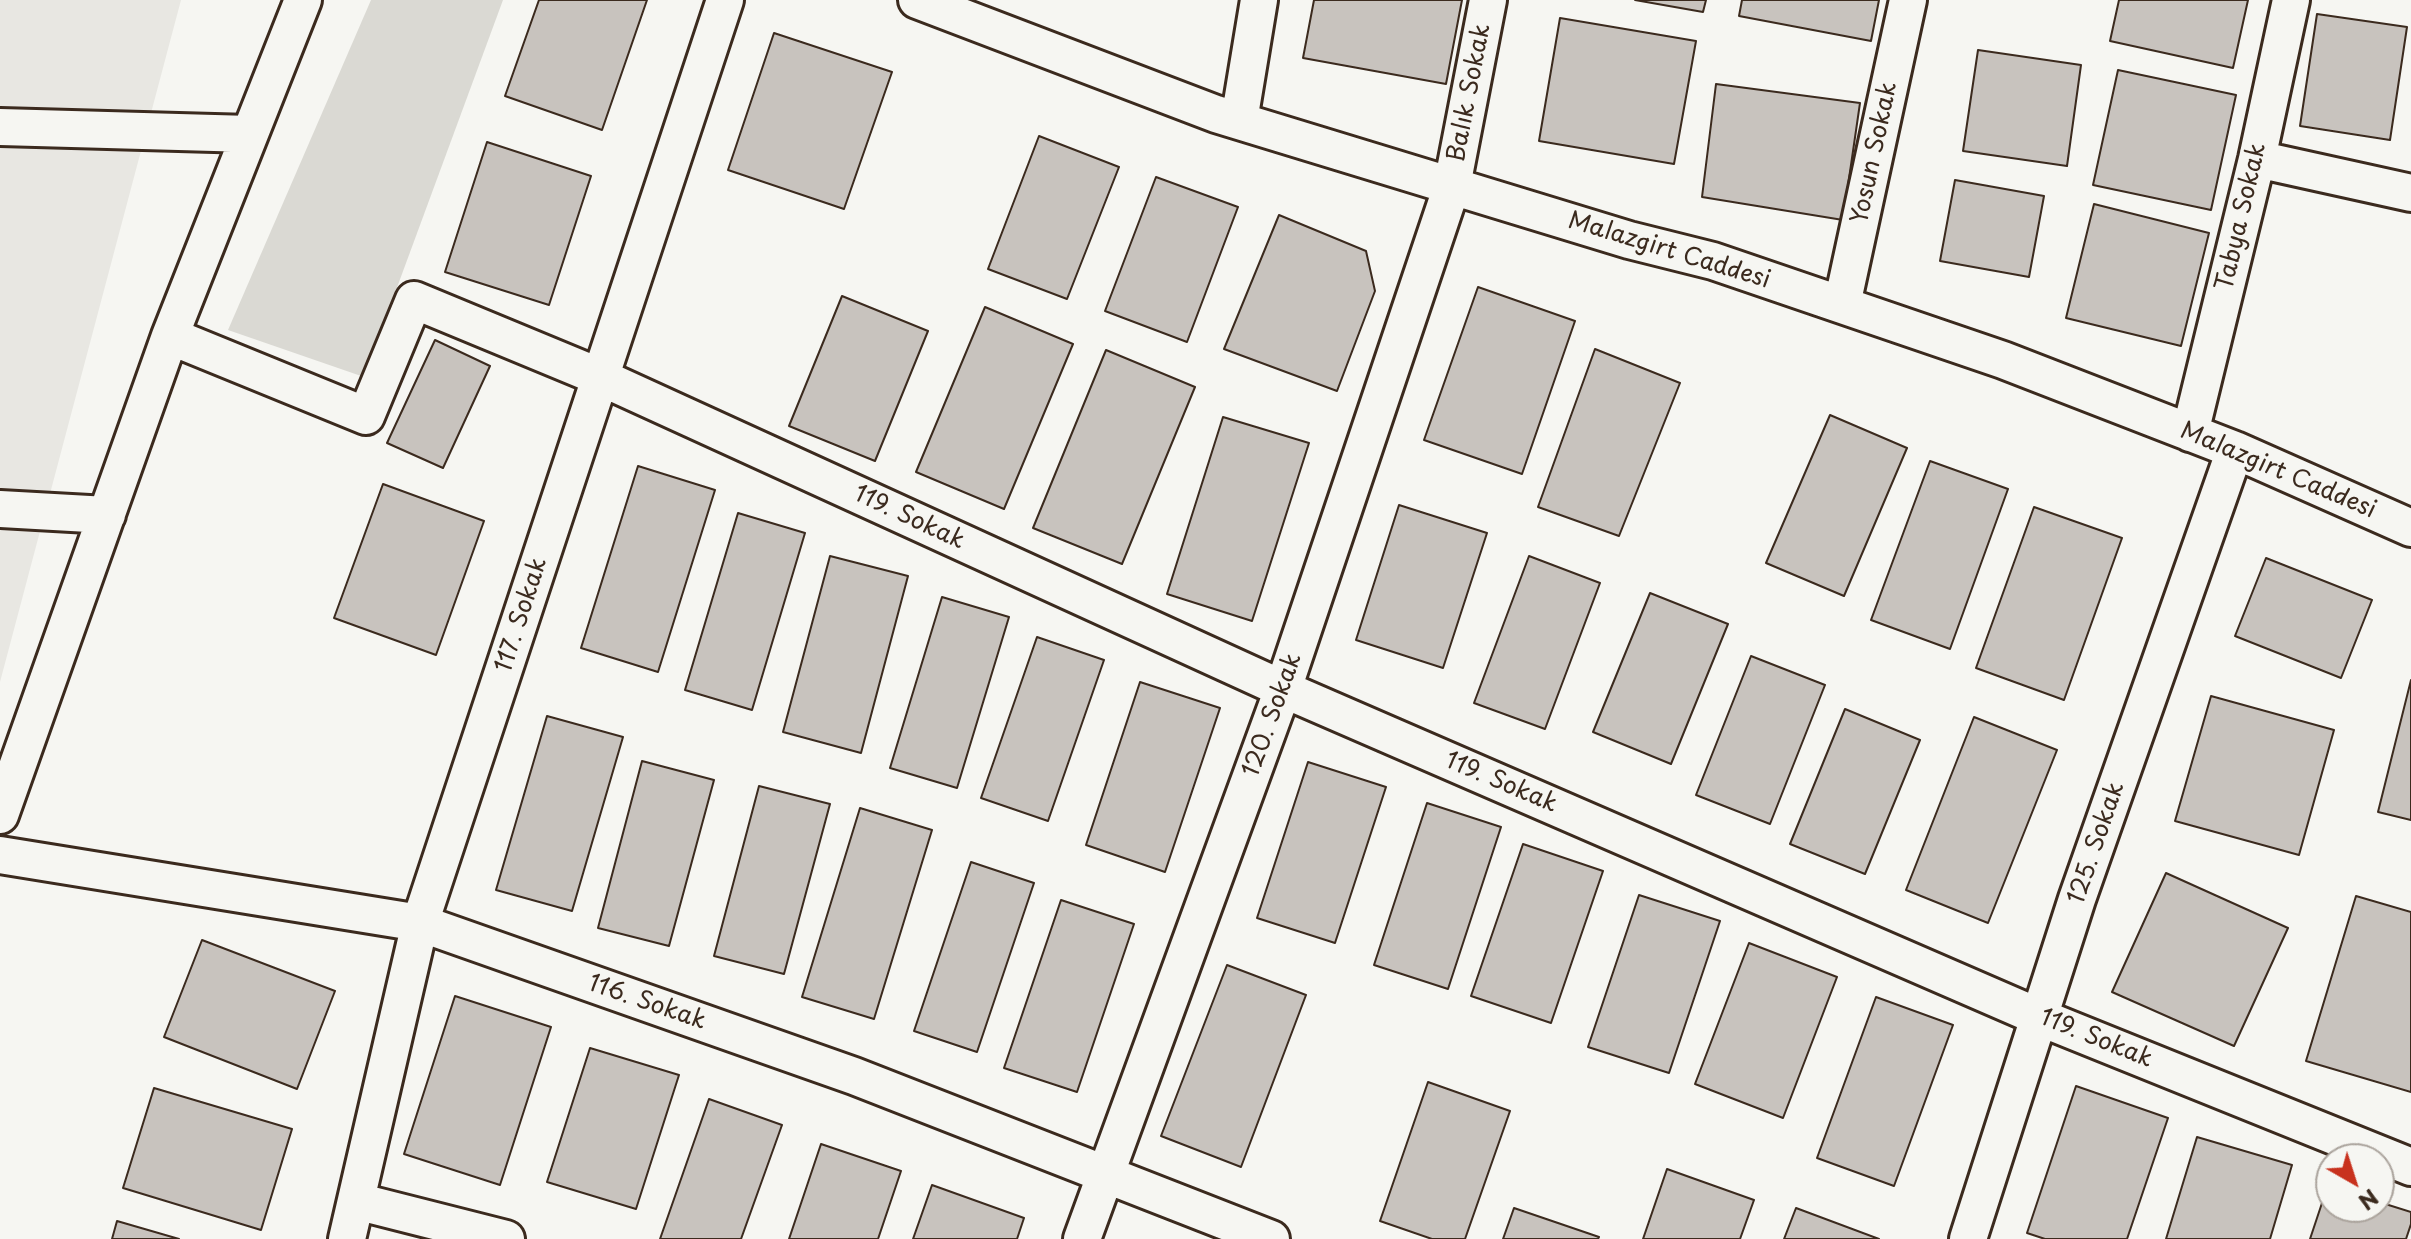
<!DOCTYPE html>
<meta charset="utf-8">
<style>
body{margin:0}
#map{position:relative;width:2411px;height:1239px;overflow:hidden;background:#f6f6f2;font-family:"Playpen Sans",sans-serif}
canvas{display:block}
.north{position:absolute;left:2315px;top:1143px;width:80px;height:80px;box-sizing:border-box;background:#f6f6f2;border:2px solid #aba49d;border-radius:50%;rotate:141deg;font-size:22px;font-weight:700;line-height:32px;text-align:center;color:#3b2a1e}
.north::after{content:'';display:block;margin:auto;width:28px;height:36px;background:#c8321e;clip-path:polygon(50% 0,100% 100%,50% 72%,0 100%)}
</style>
<div id="map">
<canvas width="2411" height="1239"></canvas>
<div class="north">N</div>
</div>
<script>
const ctx = document.querySelector('canvas').getContext('2d');
ctx.lineJoin = 'round';
function paint(path, color) {
  ctx.fillStyle = color;
  ctx.fill(path, 'evenodd');
}
function trace(path, color, width, dash) {
  ctx.strokeStyle = color;
  ctx.lineWidth = width;
  ctx.lineCap = dash ? 'butt' : 'round';
  ctx.setLineDash(dash || []);
  ctx.stroke(path);
}
function drawText(font, color, halo, rows, align = 'center') {
  ctx.font = font + ' "Playpen Sans",sans-serif';
  ctx.lineWidth = 6;
  ctx.setLineDash([]);
  ctx.textBaseline = 'middle';
  ctx.strokeStyle = halo;
  ctx.fillStyle = color;
  for (const [text, x, y, turn = 0] of rows) {
    ctx.save();
    ctx.translate(x, y);
    ctx.rotate((+turn || 0) * Math.PI / 180);
    ctx.textAlign = isNaN(turn) ? turn : align;
    if (halo) ctx.strokeText(text, 0, 0);
    ctx.fillText(text, 0, 0);
    ctx.restore();
  }
}
paint(new Path2D(`
 M0,0H181L0,682Z`), '#e8e7e2');
paint(new Path2D(`
 M371,0H503L364,377L228,330Z`), '#dad9d3');
const building = new Path2D(`
 M539,0H647L602,130L505,96Z
 M1314,0H1462L1446,84L1303,58Z
 M1635,0H1706L1703,12Z
 M1742,0H1879L1871,41L1739,16Z
 M2119,0H2248L2233,68L2110,41Z
 M2317,14L2407,27L2390,140L2300,126Z
 M1560,18L1696,41L1674,164L1539,141Z
 M774,33L892,72L844,209L728,170Z
 M1978,50L2081,65L2067,166L1963,151Z
 M2118,70L2236,95L2211,210L2093,185Z
 M1716,84L1860,103L1843,220L1702,197Z
 M1039,136L1119,167L1067,299L988,269Z
 M487,142L591,176L549,305L445,272Z
 M1156,177L1238,207L1187,342L1105,311Z
 M1955,180L2044,196L2029,277L1940,261Z
 M2094,204L2209,233L2181,346L2066,318Z
 M1279,215L1366,251L1375,291L1337,391L1224,349Z
 M1478,287L1575,321L1522,474L1424,440Z
 M842,296L928,331L875,461L789,426Z
 M985,307L1073,344L1004,509L916,472Z
 M435,340L490,366L443,468L387,443Z
 M1595,349L1680,383L1619,536L1538,507Z
 M1106,350L1195,387L1122,564L1033,528Z
 M1830,415L1907,448L1844,596L1766,563Z
 M1223,417L1309,443L1252,621L1167,594Z
 M1930,461L2008,489L1950,649L1871,620Z
 M638,466L715,490L658,672L581,648Z
 M383,484L484,521L436,655L334,618Z
 M1399,505L1487,533L1443,668L1356,640Z
 M2034,507L2122,538L2064,700L1976,668Z
 M738,513L805,533L752,710L685,690Z
 M830,556L908,576L861,753L783,732Z
 M1529,556L1600,583L1545,729L1474,703Z
 M2266,558L2372,600L2341,678L2235,636Z
 M1650,593L1728,624L1671,764L1593,732Z
 M942,597L1009,617L957,788L890,768Z
 M1037,637L1104,660L1048,821L981,798Z
 M1751,656L1825,685L1770,824L1696,795Z
 M2411,680V820L2378,812Z
 M1140,682L1220,708L1165,872L1086,845Z
 M2211,696L2334,730L2299,855L2175,821Z
 M1845,709L1920,740L1865,874L1790,844Z
 M547,716L623,737L572,911L496,890Z
 M1974,717L2057,750L1988,923L1906,890Z
 M642,761L714,780L669,946L598,928Z
 M1308,762L1386,787L1335,943L1257,918Z
 M759,786L830,804L784,974L714,956Z
 M1427,803L1501,827L1448,989L1374,965Z
 M860,808L932,830L874,1019L802,997Z
 M1523,844L1603,871L1551,1023L1471,996Z
 M971,862L1034,883L977,1052L914,1031Z
 M2166,873L2288,928L2234,1046L2112,992Z
 M1639,895L1720,921L1669,1073L1588,1047Z
 M2356,896L2411,912V1092L2306,1061Z
 M1061,900L1134,924L1077,1092L1004,1068Z
 M202,940L335,991L297,1089L164,1037Z
 M1749,943L1837,977L1783,1118L1695,1084Z
 M1227,965L1306,995L1241,1167L1161,1136Z
 M455,996L551,1027L500,1185L404,1154Z
 M1876,997L1953,1025L1894,1186L1817,1158Z
 M590,1048L679,1075L636,1209L547,1182Z
 M1428,1082L1510,1111L1465,1239H1432L1380,1221Z
 M2076,1086L2168,1118L2127,1239H2045L2027,1233Z
 M154,1088L292,1129L261,1230L123,1188Z
 M709,1099L782,1125L741,1239H660Z
 M2197,1137L2292,1165L2270,1239H2166Z
 M821,1144L901,1171L878,1239H789Z
 M1667,1169L1754,1200L1740,1239H1643Z
 M932,1185L1024,1218L1017,1239H913Z
 M2328,1185L2331,1186V1207H2379V1202L2411,1212V1224L2406,1239H2310Z
 M1514,1208L1599,1237L1598,1239H1503Z
 M1796,1208L1879,1239H1784Z
 M117,1221L179,1239H112Z`);
paint(building, '#c8c3be');
trace(building, '#3b2a1e', 2);
const minor = new Path2D(`
 M917,0L1216,114L1629,240L1713,261L2003,360L2235,450L2411,528
 M1239,121L1259,0
 M0,127L250,134
 M2257,159L2411,193
 M1842,305L1908,0
 M170,336L366,416L414,300L600,377L1283,689L2039,1017L2411,1167
 M2190,433L2257,159L2291,0
 M0,509L107,515
 M0,815L170,336L303,0
 M0,855L420,923L854,1076L1271,1239
 M356,1201L506,1239
 M347,1239L420,923L725,0
 M1082,1239L1283,689L1452,186L1488,0
 M1968,1239L2077,899L2235,450`);
trace(minor, '#3b2a1e', 42);
trace(minor, '#f6f6f2', 36);
drawText('24px', '#3b2a1e', '#f6f6f2', [
 ["Balık Sokak",1470,93,-79],
 ["Yosun Sokak",1875,153,-78],
 ["Tabya Sokak",2242,217,-77],
 ["Malazgirt Caddesi",1669,251,17],
 ["Malazgirt Caddesi",2278,471,23],
 ["119. Sokak",909,518,25],
 ["117. Sokak",522,615,-72],
 ["120. Sokak",1273,715,-70],
 ["119. Sokak",1501,783,23],
 ["125. Sokak",2097,843,-71],
 ["116. Sokak",647,1003,19],
 ["119. Sokak",2096,1039,22]
]);
</script>
